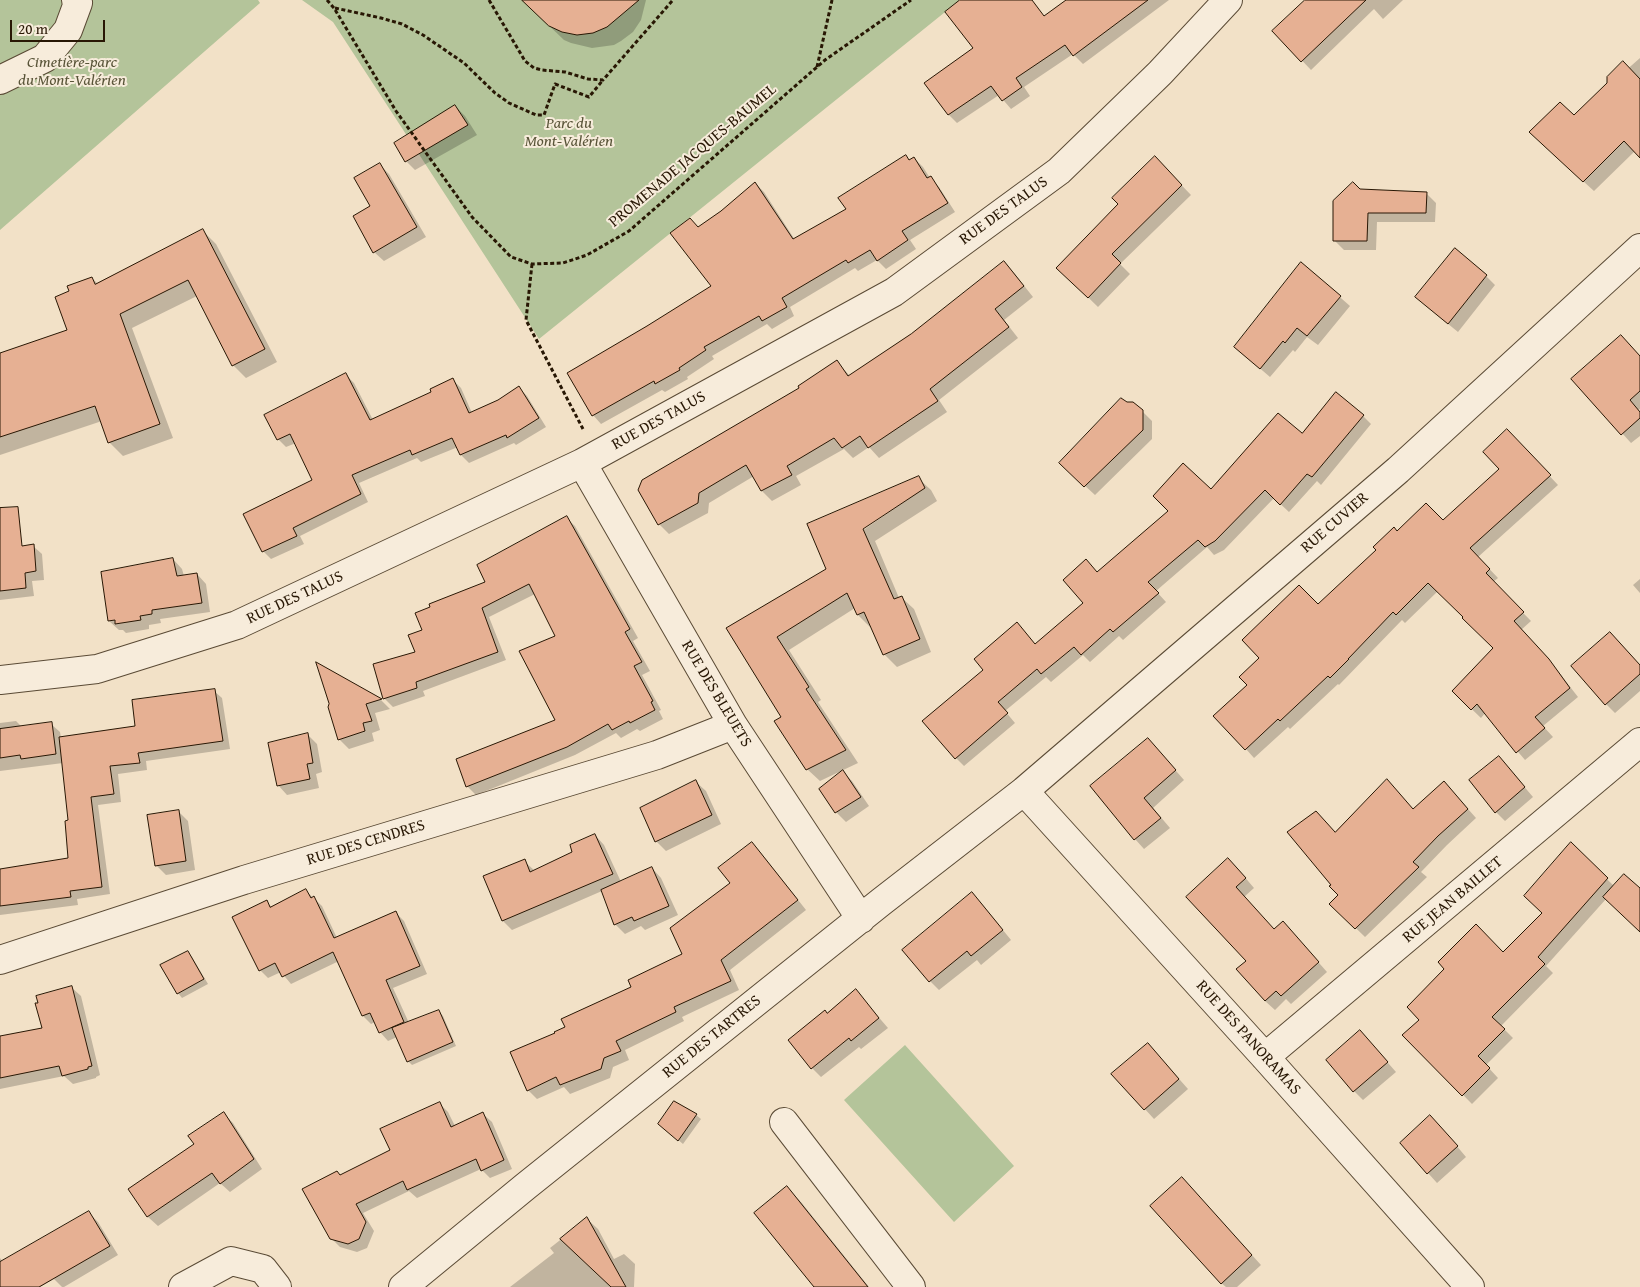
<!DOCTYPE html>
<meta charset="utf-8">
<style>
body{margin:0}
#map{position:relative;width:1640px;height:1287px;overflow:hidden;background:#f2e1c7;font-family:"Gentium Book Plus",serif}
canvas{display:block}
.scale{position:absolute;left:10px;top:20px;width:95px;height:22px;box-sizing:border-box;border:2px solid #281704;border-top:0;padding-left:6px;font-size:15px;line-height:18px;white-space:nowrap;color:#281704;-webkit-text-stroke:4px #f7ecdb;paint-order:stroke}
</style>
<div id="map">
<canvas width="1640" height="1287"></canvas>
<div class="scale">20 m</div>
</div>
<script>
const ctx = document.querySelector('canvas').getContext('2d');
ctx.lineJoin = 'round';
function paint(path, color) {
  ctx.fillStyle = color;
  ctx.fill(path, 'evenodd');
}
function trace(path, color, width, dash) {
  ctx.strokeStyle = color;
  ctx.lineWidth = width;
  ctx.lineCap = dash ? 'butt' : 'round';
  ctx.setLineDash(dash || []);
  ctx.stroke(path);
}
function drawText(font, color, halo, rows, align = 'center') {
  ctx.font = font + ' "Gentium Book Plus",serif';
  ctx.lineWidth = 4;
  ctx.setLineDash([]);
  ctx.textBaseline = 'middle';
  ctx.strokeStyle = halo;
  ctx.fillStyle = color;
  for (const [text, x, y, turn = 0] of rows) {
    ctx.save();
    ctx.translate(x, y);
    ctx.rotate((+turn || 0) * Math.PI / 180);
    ctx.textAlign = isNaN(turn) ? turn : align;
    if (halo) ctx.strokeText(text, 0, 0);
    ctx.fillText(text, 0, 0);
    ctx.restore();
  }
}
paint(new Path2D(`
 M0,0H258L260,3L0,230Z
 M302,0H960L539,339L333,22Z
 M905,1045L1014,1166L954,1222L844,1100Z`), '#b4c49a');
paint(new Path2D(`
 M530,0H646L641,20L633,32L621,41L614,45L592,48L571,43L564,40L538,15Z
 M962,0H986L1039,11L1045,17L1068,0H1169L1083,64L1073,54L1024,87L1030,96L1011,109L999,95L957,123L948,114L975,48Z
 M1307,0H1403L1383,19L1374,9L1311,70L1274,31Z
 M1640,58V156L1635,151L1594,191L1541,143L1574,116Z
 M455,106L465,116L477,135L415,170L406,161Z
 M906,156L910,161L914,158L923,167L930,178L939,187L955,212L910,240L916,249L886,269L877,260L858,271L855,268L790,307L794,316L772,329L767,324L712,356L714,359L687,377L688,379L665,392L662,390L601,424L593,415L648,327L713,286L698,228L722,212L755,183L764,192L795,240L848,209Z
 M380,165L389,174L426,237L384,261L374,252L372,206Z
 M1164,167L1191,195L1120,264L1130,274L1098,307L1058,268Z
 M1360,190L1426,193L1436,203L1435,222H1377L1376,250H1344L1334,240Z
 M202,230L216,244L277,362L246,378L233,365L197,296L132,328L173,438L123,456L109,442L102,421L0,455V354L68,330L71,292L92,278L98,284Z
 M1004,263L1014,273L1033,297L1004,320L1018,338L939,400L947,412L879,458L869,447L853,458L844,449L796,476L801,485L772,501L762,491L754,476L709,503L708,513L669,534L659,524L801,389L837,362L850,376L912,335Z
 M1301,263L1350,306L1318,345L1307,337L1295,352L1293,350L1270,377L1235,347Z
 M1486,276L1495,285L1458,332L1426,306Z
 M1640,357V409L1638,410L1640,412V436L1631,443L1573,379Z
 M346,375L354,383L373,420L433,393L453,380L461,388L472,413L498,401L519,388L527,396L546,427L516,445L514,443L469,463L461,455L458,447L421,462L417,458L359,483L368,502L300,536L304,544L271,559L263,551L314,480L296,443L286,447L278,439Z
 M1126,404L1142,411L1152,421V439L1095,495L1070,472Z
 M1363,416L1371,424L1321,485L1317,481L1289,512L1274,498L1224,550L1214,555L1207,547L1156,591L1166,602L1123,640L1119,636L1090,662L1083,655L1051,682L1046,677L1005,711L1015,723L964,766L956,758L985,671L1017,624L1036,645L1085,603L1098,574L1211,490L1302,434Z
 M1516,440L1558,485L1478,557L1498,578L1493,582L1531,621L1521,630L1557,670L1578,697L1543,726L1553,737L1525,760L1485,713L1481,718L1453,691L1495,648L1438,591L1405,623L1402,620L1339,685L1338,684L1290,729L1288,727L1254,758L1246,749L1249,685L1318,606L1397,532L1443,522L1501,469Z
 M918,478L931,490L937,501L875,541L899,598L901,597L914,609L931,652L897,667L884,654L872,626L870,627L858,615L855,608L789,650L821,700L818,702L858,763L820,781L807,769L782,717L727,628L828,570L809,525ZM911,497L859,533L857,531L905,499Z
 M566,518L575,526L638,638L633,641L650,671L642,675L661,710L659,711L663,719L640,731L637,729L621,738L616,733L575,755L476,795L467,786L557,721V637L535,594L489,617L506,660L423,691L425,696L393,707L384,698L416,653L424,631L487,583Z
 M33,546L42,554L44,580L32,581L34,596L0,600V549Z
 M173,559L182,569L184,576L197,574L206,584L210,612L160,619L161,623L149,625V629L126,633L123,630H119L109,621L103,573Z
 M1640,579V593L1633,585Z
 M318,665L381,700L390,709L375,713L380,730L372,733L374,741L349,749L339,739L331,704Z
 M1640,666V691L1615,713L1606,704Z
 M214,691L222,698L230,749L146,761L147,770L118,774L121,802L98,805L110,894L77,899L78,905L0,915V870L69,860L70,821L63,763L0,771V723L16,721L22,727L51,724L60,732L61,738L136,727Z
 M307,734L317,744L322,772L316,774L319,788L287,795L278,785Z
 M1148,739L1184,780L1153,808L1170,828L1144,849L1135,839Z
 M1499,757L1533,797L1505,821L1496,812Z
 M843,772L852,781L869,806L846,822L836,812Z
 M696,782L706,791L721,824L666,851L656,841L641,809Z
 M1453,792L1476,818L1447,845L1421,872L1427,877L1365,937L1331,904L1340,895L1335,833L1414,810Z
 M178,811L188,821L195,870L166,875L156,865Z
 M595,835L604,845L621,882L652,868L661,878L678,915L645,930L641,926L625,934L615,924L602,891L512,930L503,921L485,877L524,861L535,871L573,852Z
 M752,843L761,853L806,910L730,970L739,990L682,1017L684,1021L625,1050L629,1060L613,1067L610,1078L570,1094L564,1087L537,1099L528,1090L556,1034L633,988L684,955L732,883Z
 M1571,844L1614,886L1640,890V931L1606,899L1546,966L1553,973L1501,1026L1513,1038L1486,1065L1498,1078L1472,1104L1404,1035L1503,953L1544,913Z
 M1237,868L1254,888L1244,897L1274,930L1283,922L1327,972L1291,1004L1286,999L1275,1010L1265,1001L1247,961L1187,897Z
 M306,891L322,906L337,938L396,913L404,921L427,974L393,988L409,1023L439,1011L443,1016L456,1046L412,1065L408,1061L397,1037L388,1041L380,1032L375,1022L371,1024L363,1016L339,961L291,984L281,972L268,978L260,970L266,902L272,907Z
 M981,903L1011,940L981,965L977,960L939,990L930,981Z
 M188,953L192,957L208,984L182,998L178,993Z
 M71,987L81,996L100,1075L96,1077V1078L73,1084L64,1076L0,1089V1038L43,1029Z
 M856,991L888,1028L861,1049L859,1047L821,1077L812,1068L827,1014Z
 M1360,1031L1396,1072L1363,1100L1354,1091Z
 M1157,1054L1188,1089L1154,1119L1113,1074Z
 M675,1102L696,1115L701,1119L683,1144L664,1128Z
 M440,1104L448,1112L455,1126L483,1114L492,1122L512,1169L490,1178L481,1169L417,1198L409,1191L363,1213L374,1231L367,1248L357,1252L340,1247L331,1238L341,1176L391,1151Z
 M224,1114L233,1123L262,1169L230,1192L220,1183L158,1226L148,1217L130,1189L195,1145Z
 M1440,1126L1466,1157L1437,1183L1401,1143Z
 M787,1188L801,1202L869,1287H816Z
 M1191,1188L1261,1265L1237,1287H1226L1221,1283Z
 M89,1213L98,1222L118,1255L64,1287H62L54,1279L40,1287H0V1258L3,1262Z
 M587,1219L598,1229L614,1259L624,1254L635,1264L634,1287H510L554,1253L550,1248Z`), '#0003');
const building = new Path2D(`
 M522,0H639L607,27L593,33L577,35L562,32L549,26Z
 M960,0H1032L1044,16L1066,0H1148L1073,56L1065,45L1016,78L1022,87L1002,101L991,86L948,115L924,83L973,48L945,12Z
 M1305,0H1366L1301,62L1272,31Z
 M1623,61L1640,79V158L1624,141L1583,182L1529,132L1560,102L1574,115L1607,83V77Z
 M455,105L468,125L405,162L394,143Z
 M906,155L909,160L914,157L927,178L931,176L948,203L902,231L908,240L877,261L870,250L848,263L846,260L782,298L787,307L762,321L759,316L704,347L706,350L679,368L680,370L655,384L654,381L592,416L567,373L647,326L711,286L670,233L690,218L698,227L721,211L755,182L793,239L846,209L838,198Z
 M1155,156L1182,185L1112,254L1121,263L1088,298L1056,268L1118,204L1112,198Z
 M380,163L417,227L373,253L353,216L370,206L354,178Z
 M1353,182L1360,189L1427,192L1426,213H1368L1367,241H1333V201Z
 M203,229L265,349L232,366L188,280L120,314L160,424L108,443L95,406L0,437V353L67,330L55,297L69,291L67,286L92,277L95,284Z
 M1455,248L1487,275L1448,324L1415,297Z
 M1004,261L1024,286L995,309L1009,327L930,389L938,401L868,448L860,436L842,448L834,438L787,466L792,475L761,491L746,465L699,493L698,503L658,525L638,490L642,480L799,388L798,386L837,360L848,376L911,334Z
 M1301,262L1341,296L1307,336L1297,328L1285,343L1283,341L1260,369L1234,347Z
 M1621,335L1640,356V391L1630,400L1640,412V418L1621,435L1571,379Z
 M346,373L370,420L431,392L430,389L453,378L469,413L498,400L519,386L539,418L507,438L506,435L460,455L452,438L412,455L410,450L352,475L361,494L293,528L297,536L262,552L243,514L312,480L290,434L277,440L264,415Z
 M1336,392L1364,415L1312,477L1307,474L1280,505L1265,490L1215,541L1205,547L1198,540L1148,582L1159,593L1113,632L1110,629L1081,655L1074,647L1041,674L1037,669L998,702L1008,713L955,759L922,721L983,670L974,659L1017,622L1035,644L1083,603L1063,580L1086,559L1097,572L1168,511L1153,496L1183,463L1211,489L1278,413L1302,433Z
 M1121,398L1127,402H1133L1143,410V430L1084,487L1059,463Z
 M1507,429L1551,475L1470,548L1490,569L1486,573L1524,612L1514,621L1549,659L1570,688L1535,717L1545,728L1516,753L1477,704L1471,710L1452,691L1493,648L1462,618L1463,617L1428,583L1396,615L1393,612L1348,659H1349L1330,678L1328,676L1280,721L1278,719L1245,750L1213,716L1247,685L1239,677L1259,658L1242,640L1299,585L1318,604L1376,550L1373,547L1394,527L1397,531L1426,503L1443,520L1499,469L1483,452Z
 M919,476L925,488L863,529L894,599L902,596L920,639L883,655L864,612L857,615L847,593L777,637L809,687L806,689L846,750L806,770L774,721L781,717L726,628L826,569L807,524Z
 M18,507L22,546L34,544L36,571L25,573L26,588L0,591V508Z
 M567,516L630,629L625,632L642,662L634,666L653,701L651,702L655,710L630,723L629,721L612,730L608,724L567,747L466,787L456,759L555,720L519,651L555,636L529,584L482,608L498,652L416,682L417,688L383,699L373,664L415,652L408,635L422,630L415,613L430,607L429,604L485,582L477,565Z
 M173,558L177,576L197,573L202,603L152,610V614L140,616L141,620L115,624V620L108,621L101,572Z
 M1610,632L1640,665V674L1605,705L1571,666Z
 M316,662L382,699L366,704L372,721L363,723L365,731L338,740L328,707L329,704Z
 M215,689L223,741L138,753L140,763L110,766L114,794L91,797L102,887L70,891L71,897L0,906V869L68,858L65,821L68,820L59,737L135,726L132,700Z
 M52,722L56,754L21,759L20,755L0,758V729Z
 M308,733L313,763L307,764L310,779L277,786L268,743Z
 M1148,738L1176,770L1144,798L1161,818L1134,840L1090,786Z
 M1499,756L1525,787L1495,813L1469,780Z
 M843,770L861,797L835,813L819,789Z
 M1387,779L1413,809L1444,781L1468,809L1438,836L1413,862L1419,867L1355,929L1329,904L1338,895L1329,886L1331,885L1287,832L1316,811L1335,832Z
 M696,780L712,815L655,842L640,808Z
 M179,810L186,861L155,866L147,815Z
 M595,834L613,874L502,921L483,876L525,859L530,872L572,852L570,845Z
 M752,842L798,900L721,960L731,981L674,1007L676,1012L616,1041L621,1051L604,1058L601,1069L560,1085L556,1077L527,1091L510,1052L555,1033L554,1032L565,1027L561,1019L631,987L628,980L682,954L670,928L730,883L718,868Z
 M1571,842L1608,878L1538,957L1545,964L1492,1017L1505,1029L1478,1056L1490,1068L1462,1096L1402,1035L1419,1020L1407,1007L1444,969L1438,962L1476,924L1503,952L1542,913L1524,896Z
 M1228,858L1246,878L1236,887L1274,929L1283,921L1319,962L1281,996L1276,991L1265,1001L1236,969L1246,961L1186,897Z
 M652,867L669,906L634,921L632,917L614,925L601,890Z
 M1624,874L1640,888V932L1603,897Z
 M306,889L311,898L314,896L334,938L396,911L420,966L386,980L404,1022L379,1033L370,1013L362,1016L333,952L282,977L275,963L259,971L232,917L267,900L270,907Z
 M972,892L1003,930L971,956L967,951L929,982L902,950Z
 M188,951L204,979L177,994L160,965Z
 M72,986L92,1066L88,1067V1069L62,1076L59,1066L0,1078V1036L42,1028L35,1003H38L36,996Z
 M856,989L879,1018L851,1041L849,1038L811,1069L788,1040L825,1010L827,1013Z
 M439,1010L453,1042L407,1062L392,1028Z
 M1360,1030L1388,1062L1353,1092L1326,1060Z
 M1148,1043L1179,1079L1144,1110L1111,1074Z
 M674,1101L697,1114L678,1141L658,1124Z
 M440,1102L451,1127L483,1112L504,1160L481,1171L476,1159L407,1190L403,1181L356,1204L366,1222L359,1239L348,1244L330,1239L302,1189L337,1171L340,1175L390,1150L380,1129Z
 M224,1112L254,1159L220,1184L212,1173L147,1217L128,1189L194,1144L188,1136Z
 M1430,1115L1458,1146L1427,1174L1400,1143Z
 M1182,1177L1252,1255L1221,1284L1150,1206Z
 M787,1186L868,1287H814L754,1213Z
 M89,1211L110,1246L39,1287H0V1262Z
 M587,1217L626,1287H611L560,1239Z`);
paint(building, '#e6b093');
trace(building, '#281704', 1);
const minor = new Path2D(`
 M0,80L45,58L68,30L78,3L76,0
 M582,463L733,725L861,919
 M0,680L97,669L237,625L582,463L894,292L1059,171L1160,73L1228,0
 M1024,791L1265,1057L1470,1287
 M0,960L244,880L657,755L733,725
 M1265,1057L1640,742
 M784,1122L911,1287
 M183,1287L231,1261L263,1269L277,1287
 M403,1287L526,1186L881,902L1024,791L1398,470L1640,248`);
trace(minor, '#5a4a35', 30);
trace(new Path2D(`
 M327,0L334,8L396,111L472,217L511,257L532,264L563,263L587,255L629,231L825,60L911,0
 M489,0L525,61L534,68L542,70L565,72L588,79L603,80L673,0
 M335,8L381,18L402,24L423,35L464,63L495,93L509,103L536,115H544L555,84L589,97L603,80
 M817,67L832,0
 M532,264L526,320L583,429`), '#281704', 3, [4, 2.5]);
trace(minor, '#f7ecdb', 28);
drawText('italic 16px', '#595438', '#f7ecdb', [
 ["Cimetière-parc",72,63],
 ["du Mont-Valérien",72,81],
 ["Parc du",569,124],
 ["Mont-Valérien",569,142]
]);
drawText('16px', '#281704', '#f7ecdb', [
 ["PROMENADE JACQUES-BAUMEL",693,156,-40],
 ["RUE DES TALUS",1004,211,-36],
 ["RUE DES TALUS",659,421,-29],
 ["RUE CUVIER",1335,523,-41],
 ["RUE DES TALUS",295,598,-25],
 ["RUE DES BLEUETS",716,694,59],
 ["RUE DES CENDRES",366,843,-17],
 ["RUE JEAN BAILLET",1453,900,-40],
 ["RUE DES TARTRES",712,1037,-39],
 ["RUE DES PANORAMAS",1248,1038,48]
]);
</script>
